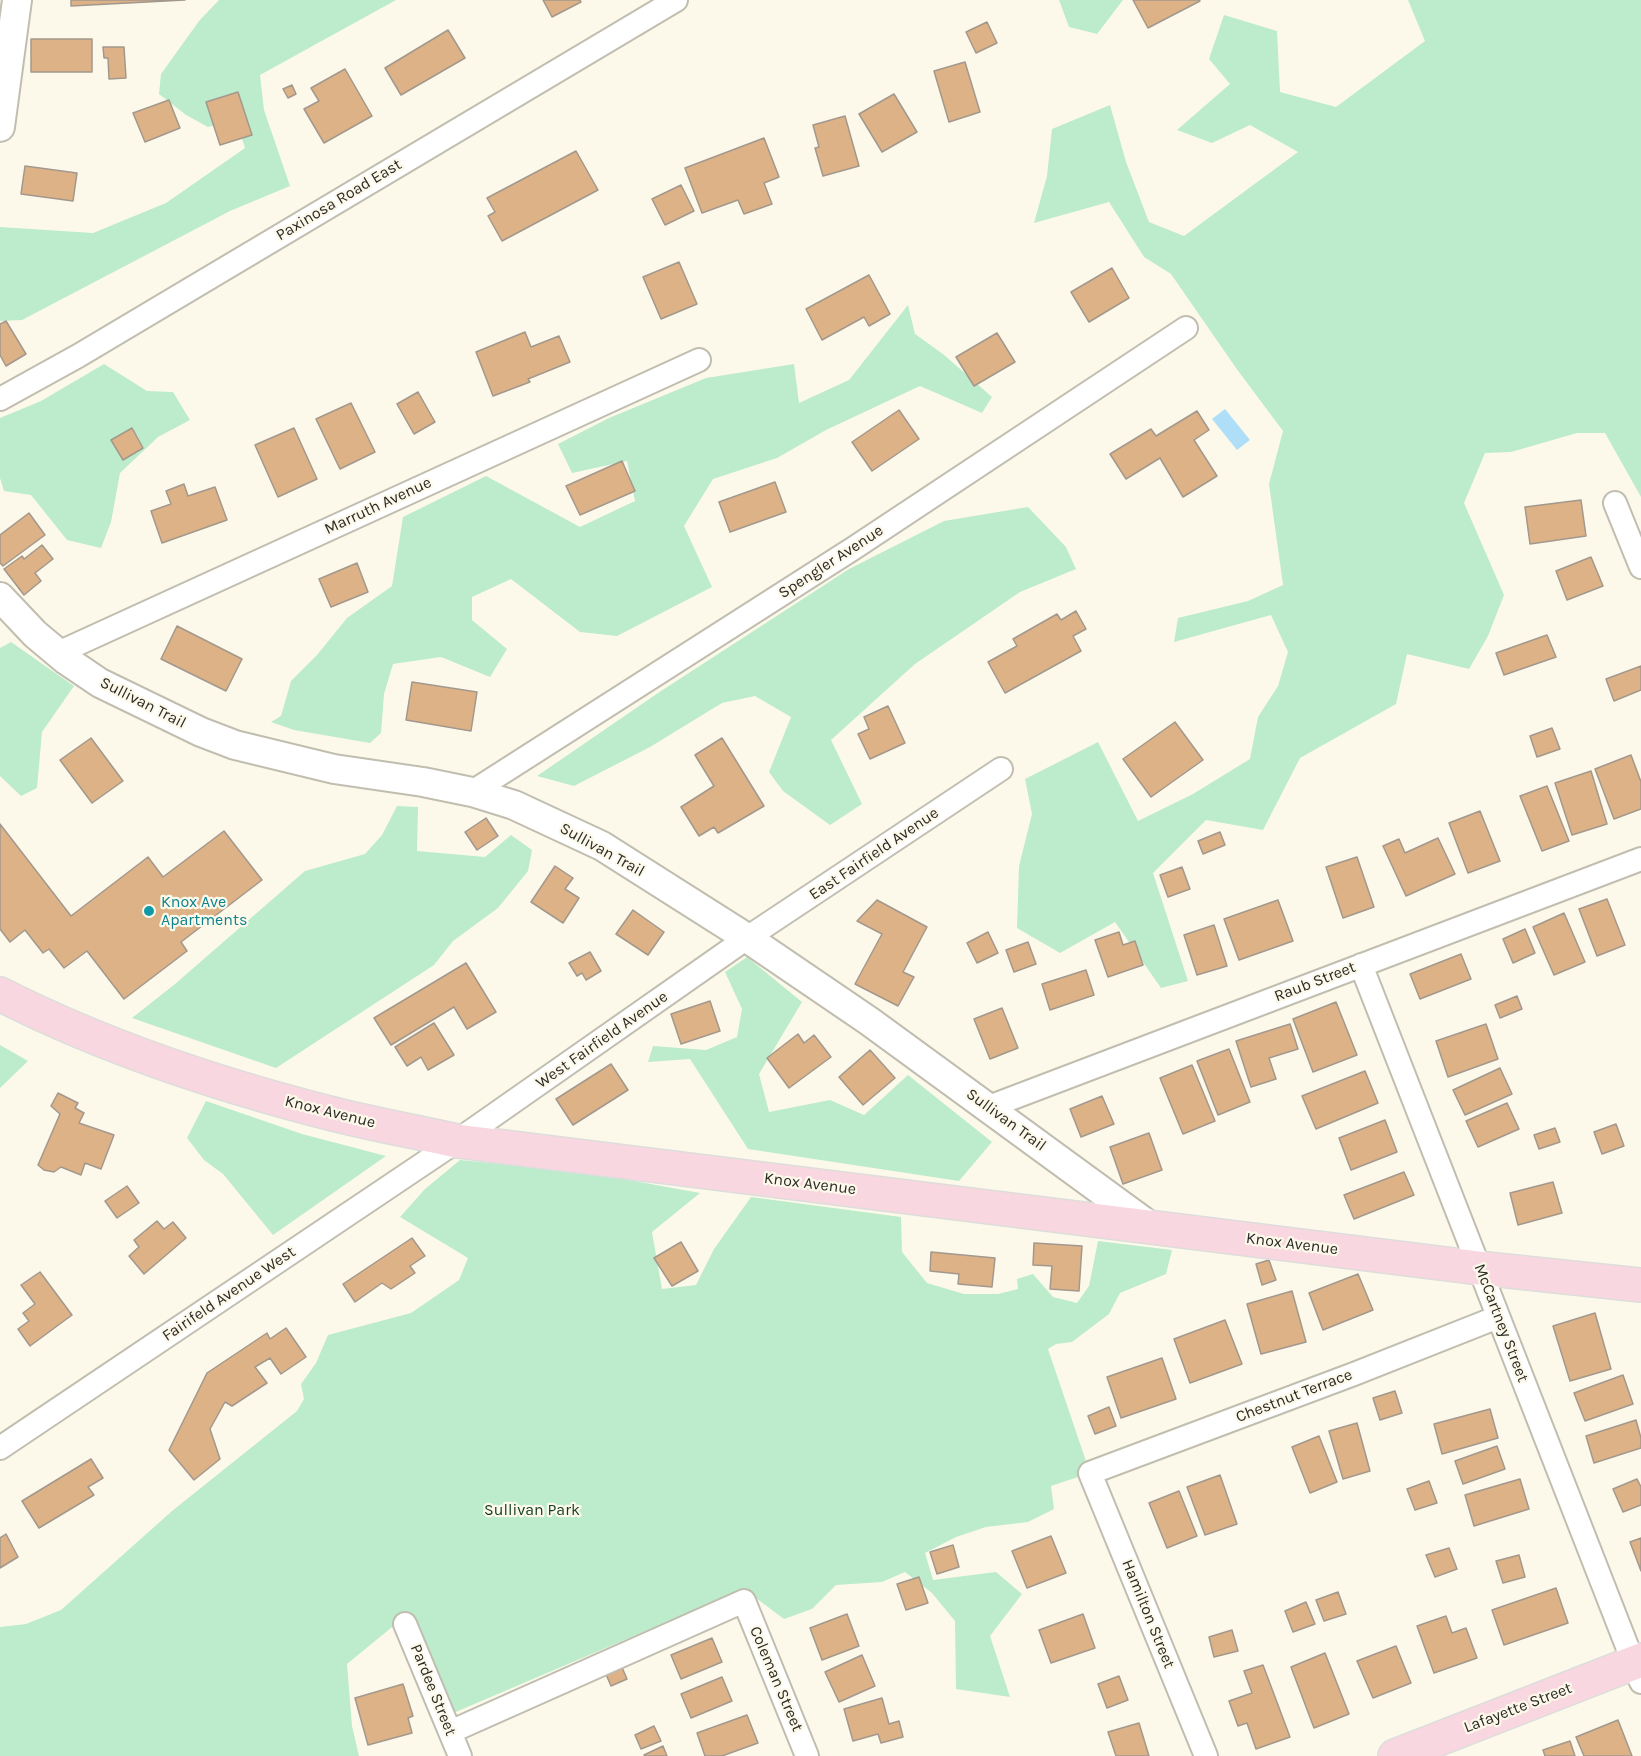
<!DOCTYPE html>
<style>
body{margin:0}
canvas{display:block;background:#fdf9ea}
</style>
<canvas width="1641" height="1756"></canvas>
<script>
const ctx = document.querySelector('canvas').getContext('2d');
ctx.lineJoin = 'round';
function paint(path, color) {
  ctx.fillStyle = color;
  ctx.fill(path, 'evenodd');
}
function trace(path, color, width, dash) {
  ctx.strokeStyle = color;
  ctx.lineWidth = width;
  ctx.lineCap = dash ? 'butt' : 'round';
  ctx.setLineDash(dash || []);
  ctx.stroke(path);
}
function drawText(font, color, halo, rows, align = 'center') {
  ctx.font = font + ' Karla,sans-serif';
  ctx.lineWidth = 4.5;
  ctx.setLineDash([]);
  ctx.textBaseline = 'middle';
  ctx.strokeStyle = halo;
  ctx.fillStyle = color;
  for (const [text, x, y, turn = 0] of rows) {
    ctx.save();
    ctx.translate(x, y);
    ctx.rotate((+turn || 0) * Math.PI / 180);
    ctx.textAlign = isNaN(turn) ? turn : align;
    if (halo) ctx.strokeText(text, 0, 0);
    ctx.fillText(text, 0, 0);
    ctx.restore();
  }
}
paint(new Path2D(`
 M219,0H396L260,75L264,110L290,186L230,211L22,320L0,321V227L93,233L166,203L245,148L236,120L208,127L186,115L159,94L161,74L199,21Z
 M1059,0H1123L1097,34L1069,27Z
 M1408,0H1641V497L1605,433H1577L1511,452L1485,453L1464,503L1504,595L1488,636L1469,669L1407,654L1396,704L1300,758L1263,830L1206,820L1153,873L1188,981L1161,988L1115,922L1060,953L1017,928L1019,866L1032,814L1025,779L1098,742L1138,821L1193,794L1250,759L1258,717L1278,686L1288,652L1271,615L1174,642L1178,618L1248,601L1283,585L1269,484L1283,431L1236,368L1171,274L1144,257L1109,202L1034,223L1047,176L1052,129L1110,105L1126,162L1149,222L1184,236L1298,152L1250,125L1212,143L1177,130L1230,84L1209,59L1224,15L1277,31L1280,92L1336,107L1425,41Z
 M908,305L915,334L943,354L992,397L982,413L920,386L826,430L777,458L713,479L684,526L712,587L617,636L580,632L511,579L472,597V620L507,649L490,677L441,657L393,664L384,694L381,733L370,743L294,730L271,722L281,716L291,681L317,655L347,618L392,586L403,517L486,476L580,527L635,501L627,461L572,473L558,444L609,418L706,378L794,364L799,403L849,380Z
 M104,364L147,391L173,392L190,420L158,437L120,473L111,522L101,548L67,540L31,495L4,491L0,478V418L41,401Z
 M1028,507L1066,547L1076,569L1020,592L915,664L831,740L862,804L830,825L783,791L769,772L791,717L755,696L722,703L650,747L574,786L537,776L658,693L849,569L944,521Z
 M11,642L74,686L42,732L37,788L21,796L0,776V648Z
 M397,806L418,807L417,851L485,857L511,835L532,850L528,871L498,908L453,941L434,965L276,1068L132,1018L175,984L305,871L365,854L382,835Z
 M747,957L802,1002L759,1074L769,1112L830,1100L864,1115L908,1075L992,1142L959,1181L748,1149L690,1059L648,1062L653,1046L706,1050L737,1037L742,1009L725,972Z
 M0,1045L28,1061L0,1088Z
 M206,1101L302,1134L386,1156L273,1235L223,1174L204,1160L187,1138Z
 M460,1160L585,1172L700,1193L652,1232L662,1289L696,1285L714,1249L751,1197L901,1217L902,1252L927,1283L964,1294H998L1018,1289L1017,1279L1033,1274L1053,1297L1077,1303L1089,1286L1098,1241L1172,1250L1166,1274L1120,1293L1109,1314L1072,1342L1056,1344L1048,1349L1090,1473L1051,1486L1054,1509L1028,1522L986,1527L956,1537L925,1553L933,1580L996,1572L1022,1594L990,1636L1010,1697L956,1689L955,1621L932,1593L905,1572L882,1582L836,1585L812,1609L784,1619L744,1589L451,1714L408,1614L347,1664L352,1726L359,1756H0V1627L26,1624L61,1610L172,1511L297,1411L304,1399L301,1384L316,1363L328,1335L411,1313L459,1280L468,1258L400,1217L425,1189Z`), '#bceccb');
paint(new Path2D(`
 M1225,409L1250,440L1237,450L1212,419Z`), '#afdff8');
const building = new Path2D(`
 M71,0H185L71,6Z
 M543,0H580L581,2L552,17Z
 M1133,0H1199L1200,1L1148,28Z
 M987,22L997,43L976,53L966,32Z
 M448,30L465,58L401,95L385,68Z
 M31,39H92V72H31Z
 M103,47H124L126,78L109,79L108,58H104Z
 M965,62L980,112L949,122L934,71Z
 M345,69L372,116L324,143L304,109L319,101L311,88Z
 M292,85L296,94L288,98L283,89Z
 M238,92L252,135L220,145L206,102Z
 M894,94L917,132L882,152L859,114Z
 M169,100L180,128L145,142L133,113Z
 M845,116L859,166L823,176L815,148L819,147L813,125Z
 M764,138L779,177L764,183L772,204L744,214L738,200L702,213L685,168Z
 M576,151L598,190L502,241L488,216L495,212L487,198Z
 M25,166L77,173L73,201L21,194Z
 M681,185L694,211L665,225L652,199Z
 M679,262L697,304L661,319L643,277Z
 M1112,268L1129,298L1089,322L1071,292Z
 M869,275L890,314L869,326L864,317L822,340L806,309Z
 M6,321L26,354L6,366L0,355V324Z
 M525,332L531,347L559,336L570,362L528,379L530,382L493,396L476,352Z
 M997,333L1015,362L974,386L956,357Z
 M418,392L435,422L414,434L397,404Z
 M351,403L375,452L340,469L316,419Z
 M899,410L919,439L872,471L852,442Z
 M1197,411L1209,430L1194,440L1217,476L1183,497L1160,458L1126,479L1110,454L1151,429L1156,436Z
 M132,428L143,448L123,460L111,440Z
 M294,428L317,479L278,497L255,445Z
 M622,461L635,491L580,515L566,486Z
 M775,482L786,512L730,532L719,502Z
 M184,484L188,496L215,487L227,520L162,543L151,511L171,504L166,491Z
 M1581,500L1586,536L1530,544L1525,507Z
 M29,513L45,535L3,566L0,563V535Z
 M42,545L53,559L35,573L41,581L24,595L4,569L22,556L24,559Z
 M1591,557L1603,586L1567,600L1556,571Z
 M357,563L368,592L331,607L319,579Z
 M1076,611L1086,629L1073,636L1081,651L1005,693L988,662L1017,646L1013,639L1057,614L1061,620Z
 M177,626L242,659L226,691L161,659Z
 M1547,635L1556,657L1504,675L1496,653Z
 M1641,666V690L1614,701L1606,679Z
 M412,682L477,692L471,731L406,720Z
 M888,706L905,743L870,759L858,734L869,729L864,717Z
 M1175,722L1203,760L1151,797L1123,759Z
 M1552,728L1560,749L1537,757L1530,736Z
 M91,738L123,781L92,803L60,760Z
 M722,738L764,806L718,833L714,827L699,836L681,807L714,786L695,755Z
 M1631,755L1641,782V809L1614,819L1595,769Z
 M1591,771L1607,824L1572,835L1555,783Z
 M1547,786L1569,841L1542,851L1520,796Z
 M1480,811L1500,861L1468,873L1449,823Z
 M486,818L498,836L477,850L465,832Z
 M0,824L71,916L148,857L163,877L224,831L262,880L181,942L187,951L124,999L87,951L64,968L49,949L43,953L25,930L10,942L0,929Z
 M1220,832L1225,845L1203,854L1198,841Z
 M1438,838L1455,874L1406,896L1383,846L1399,839L1405,853Z
 M1357,857L1374,907L1343,918L1326,867Z
 M555,866L573,878L565,889L579,898L563,923L531,902Z
 M1182,867L1190,889L1168,897L1160,875Z
 M1607,899L1625,945L1597,956L1579,909Z
 M877,900L927,927L903,972L914,977L898,1006L855,984L882,934L857,921Z
 M1278,900L1293,941L1239,960L1224,919Z
 M633,910L664,932L648,955L616,934Z
 M1564,913L1585,962L1554,975L1533,927Z
 M1214,925L1227,966L1197,975L1184,935Z
 M1525,929L1535,953L1513,963L1503,939Z
 M988,932L998,953L977,963L967,943Z
 M1119,932L1123,945L1135,941L1143,965L1108,977L1095,940Z
 M1028,942L1036,964L1014,972L1006,950Z
 M590,952L601,971L586,980L582,973L577,976L569,963Z
 M1461,954L1471,979L1420,999L1410,974Z
 M466,963L496,1012L467,1029L454,1007L391,1045L374,1018Z
 M1086,970L1094,995L1050,1010L1042,984Z
 M1517,996L1522,1009L1500,1018L1495,1005Z
 M710,1001L720,1031L681,1044L671,1014Z
 M1336,1002L1357,1055L1313,1072L1293,1019Z
 M1002,1008L1018,1048L990,1059L974,1019Z
 M434,1023L454,1055L428,1070L421,1057L407,1066L395,1047Z
 M1290,1024L1298,1049L1269,1058L1276,1079L1251,1087L1236,1041Z
 M1486,1024L1498,1059L1448,1077L1436,1041Z
 M798,1034L804,1043L814,1035L831,1057L789,1088L767,1058Z
 M1229,1049L1250,1102L1218,1115L1197,1061Z
 M870,1050L895,1078L863,1105L839,1077Z
 M611,1064L628,1090L573,1125L556,1099Z
 M1192,1065L1215,1121L1183,1134L1160,1078Z
 M1500,1068L1512,1094L1465,1115L1453,1090Z
 M1365,1071L1378,1103L1316,1129L1302,1096Z
 M58,1093L78,1103L75,1108L84,1113L79,1123L114,1135L101,1169L85,1163L81,1175L61,1167L54,1172L44,1170L38,1165L60,1114L51,1106Z
 M1102,1096L1114,1124L1081,1137L1070,1109Z
 M1507,1103L1519,1129L1478,1147L1466,1121Z
 M1385,1120L1397,1152L1351,1170L1339,1138Z
 M1616,1124L1624,1146L1602,1154L1594,1132Z
 M1555,1128L1560,1142L1539,1149L1534,1135Z
 M1149,1133L1162,1170L1123,1184L1110,1147Z
 M1404,1172L1414,1195L1354,1219L1344,1195Z
 M1553,1182L1562,1213L1518,1225L1510,1193Z
 M127,1186L139,1203L117,1218L105,1201Z
 M157,1221L164,1229L173,1222L186,1238L144,1274L129,1256L139,1247L134,1240Z
 M412,1238L425,1256L410,1266L415,1273L391,1289L382,1283L355,1302L343,1284Z
 M681,1242L698,1271L672,1286L654,1258Z
 M1034,1243L1082,1246L1079,1291L1050,1289L1052,1266L1033,1265Z
 M931,1252L995,1258L992,1287L958,1284L959,1274L930,1271Z
 M1269,1260L1276,1280L1262,1285L1256,1264Z
 M40,1272L72,1315L30,1346L18,1329L29,1321L23,1313L35,1304L21,1285Z
 M1358,1274L1373,1310L1323,1330L1309,1293Z
 M1292,1291L1306,1342L1261,1354L1247,1304Z
 M1595,1313L1611,1369L1570,1381L1553,1326Z
 M1225,1320L1242,1364L1190,1383L1174,1339Z
 M286,1328L306,1357L281,1374L270,1358L255,1367L267,1383L232,1406L225,1402L210,1429L220,1459L194,1480L169,1450L207,1373L267,1333L270,1339Z
 M1162,1358L1176,1399L1121,1418L1107,1377Z
 M1623,1375L1633,1404L1585,1421L1574,1393Z
 M1395,1391L1402,1413L1380,1420L1373,1398Z
 M1109,1407L1116,1426L1095,1434L1088,1416Z
 M1490,1409L1498,1438L1442,1454L1434,1424Z
 M1636,1420L1641,1438V1448L1594,1463L1586,1436Z
 M1357,1423L1370,1471L1343,1479L1329,1431Z
 M1319,1436L1337,1482L1310,1493L1292,1447Z
 M1497,1446L1505,1469L1463,1484L1455,1461Z
 M91,1459L103,1478L88,1487L94,1495L39,1528L22,1501Z
 M1220,1475L1237,1524L1205,1535L1187,1487Z
 M1520,1479L1529,1509L1474,1526L1465,1495Z
 M1637,1479L1641,1487V1505L1623,1512L1613,1489Z
 M1429,1481L1437,1503L1415,1510L1407,1489Z
 M1179,1491L1197,1536L1167,1548L1149,1503Z
 M6,1534L18,1557L0,1568V1538Z
 M1051,1536L1066,1573L1027,1588L1012,1551Z
 M1641,1538V1571L1630,1542Z
 M953,1545L959,1567L937,1574L930,1552Z
 M1449,1548L1457,1569L1435,1577L1426,1555Z
 M1519,1555L1525,1577L1503,1583L1496,1561Z
 M919,1577L928,1603L906,1610L897,1584Z
 M1556,1588L1568,1623L1504,1645L1492,1610Z
 M1338,1592L1346,1614L1324,1621L1316,1600Z
 M1306,1602L1315,1624L1293,1632L1285,1611Z
 M847,1614L859,1646L822,1660L810,1628Z
 M1083,1614L1095,1648L1051,1663L1039,1630Z
 M1446,1616L1452,1633L1466,1628L1477,1658L1434,1673L1417,1626Z
 M1232,1630L1238,1651L1214,1657L1209,1637Z
 M712,1638L722,1662L681,1679L671,1655Z
 M1396,1646L1411,1683L1373,1698L1357,1661Z
 M1325,1653L1349,1714L1314,1728L1291,1667Z
 M862,1655L875,1686L839,1702L825,1672Z
 M621,1665L627,1679L611,1686L605,1672Z
 M1263,1665L1290,1737L1256,1749L1247,1723L1238,1726L1229,1701L1252,1693L1244,1671Z
 M1119,1676L1128,1700L1107,1708L1098,1684Z
 M722,1677L732,1701L691,1718L681,1694Z
 M403,1684L413,1716L408,1718L412,1733L368,1745L355,1698Z
 M882,1698L889,1724L899,1721L903,1737L881,1743L878,1734L853,1741L844,1709Z
 M747,1715L758,1743L722,1756H705L697,1733Z
 M1618,1720L1632,1756H1584L1576,1737Z
 M1139,1723L1149,1756H1116L1108,1732Z
 M654,1726L661,1741L641,1749L635,1735Z
 M1570,1741L1575,1756H1545L1543,1750Z
 M663,1746L667,1756H645L644,1755Z`);
paint(building, '#dcb286');
trace(building, '#a3988d', 1.5);
const minor = new Path2D(`
 M0,399L78,356L676,0
 M1615,503L1641,567
 M58,653L699,360
 M472,792L854,548L1186,328
 M1361,965L1641,1682
 M989,1107L1641,859
 M0,1448L457,1141L747,938L1001,769
 M405,1624L460,1756
 M450,1732L744,1601L807,1756
 M1206,1756L1090,1473L1354,1374L1498,1317`);
const tertiary = new Path2D(`
 M0,127L17,0
 M0,597L35,634L66,660L100,683L201,732L235,745L334,769L423,782L472,792L514,805L602,846L747,938L869,1021L1151,1227`);
const primary = new Path2D(`
 M0,994C106,1048 222,1086 337,1115C377,1125 417,1132 457,1141L1479,1268L1641,1285
 M1395,1756L1641,1660`);
trace(minor, '#c1beb0', 26);
trace(tertiary, '#c1beb0', 32);
trace(primary, '#dddddc', 36);
trace(minor, '#fff', 22);
trace(tertiary, '#fff', 28);
trace(primary, '#f9d7e0', 33);
for (const [x, y, r, color] of [
 [149,911,6,"#0f9aa8"]
]) {
  const dot = new Path2D();
  dot.arc(x, y, r, 0, 2 * Math.PI);
  ctx.fillStyle = color;
  ctx.fill(dot);
  trace(dot, '#fdf9ea', 2);
}
drawText('16px', '#2b2a25', '#fdf9ea', [
 ["Paxinosa Road East",339,200,-31],
 ["Marruth Avenue",378,506,-25],
 ["Spengler Avenue",831,562,-33],
 ["Sullivan Trail",143,703,27],
 ["Sullivan Trail",602,850,29],
 ["East Fairfield Avenue",874,854,-34],
 ["Raub Street",1315,982,-21],
 ["West Fairfield Avenue",602,1040,-35],
 ["Knox Avenue",330,1112,14],
 ["Sullivan Trail",1006,1120,36],
 ["Knox Avenue",810,1184,7],
 ["Knox Avenue",1292,1244,7],
 ["Fairifeld Avenue West",229,1294,-34],
 ["McCartney Street",1501,1323,69],
 ["Chestnut Terrace",1294,1396,-21],
 ["Hamilton Street",1148,1614,68],
 ["Coleman Street",776,1679,67],
 ["Pardee Street",433,1690,68],
 ["Lafayette Street",1518,1708,-21]
]);
drawText('16px', '#0d838f', '#fdf9ea', [
 ["Knox Ave",161,902],
 ["Apartments",161,920]
], 'left');
drawText('16px', '#113c24', '#fdf9ea', [
 ["Sullivan Park",532,1510]
]);
</script>
